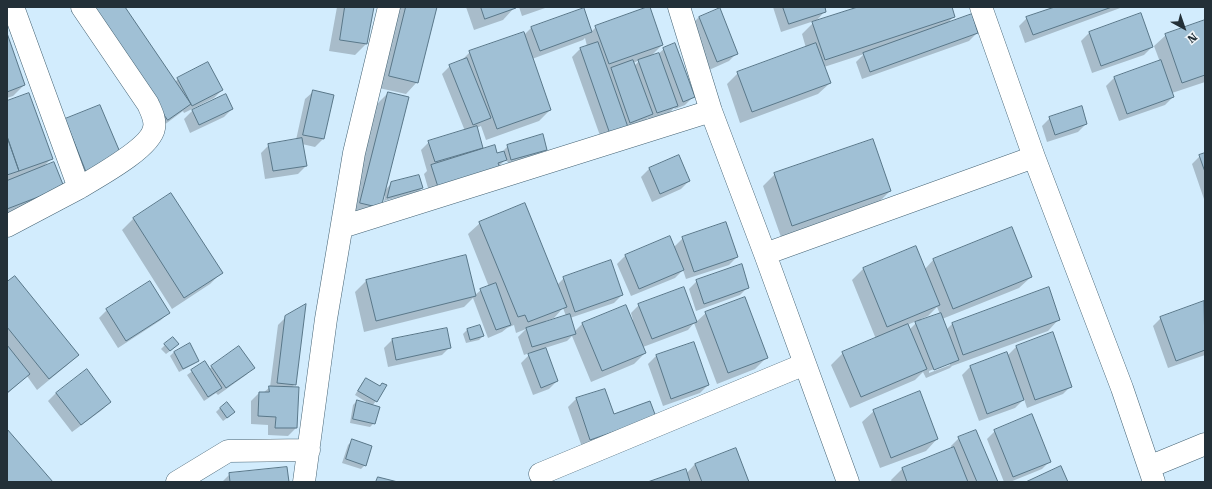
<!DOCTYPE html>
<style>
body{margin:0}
#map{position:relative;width:1212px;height:489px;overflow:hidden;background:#d2ecfd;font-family:"Roboto Serif",serif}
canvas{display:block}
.frame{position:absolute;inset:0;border:8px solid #233038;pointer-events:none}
.north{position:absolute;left:1164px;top:8px;width:40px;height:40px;-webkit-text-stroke:3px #f0f6fa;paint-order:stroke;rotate:140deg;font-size:11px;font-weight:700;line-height:16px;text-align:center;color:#233038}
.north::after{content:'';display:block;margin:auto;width:14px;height:18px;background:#233038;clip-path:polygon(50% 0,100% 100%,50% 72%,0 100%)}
</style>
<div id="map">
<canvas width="1212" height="489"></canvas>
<div class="frame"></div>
<div class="north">N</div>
</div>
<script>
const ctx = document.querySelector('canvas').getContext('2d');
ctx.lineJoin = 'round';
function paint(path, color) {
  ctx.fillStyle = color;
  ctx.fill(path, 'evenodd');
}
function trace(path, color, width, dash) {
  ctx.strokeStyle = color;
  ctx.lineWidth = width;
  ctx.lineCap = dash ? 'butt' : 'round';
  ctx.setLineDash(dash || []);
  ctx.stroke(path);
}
paint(new Path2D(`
 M123,7L175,82L178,79L222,90L214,98L184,113L183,111L156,131Z
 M337,7H373L366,44L355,55L329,51Z
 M398,7H436L417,82L406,94L379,88Z
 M466,7H514V8L503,20L474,30Z
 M519,7H548L522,16Z
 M773,7H823L825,11L817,20L781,32Z
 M861,7H951L954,16L946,25L977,33L969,41L862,79L856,62L864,54L824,67L830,83L818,94L740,123L727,84L738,73L806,48L802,34L813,23Z
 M1058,7H1123L1025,43L1019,26L1027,18Z
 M583,9L591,32L596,27L662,45L650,57L658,54L664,49L693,97L685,105L675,109L674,108L668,114L649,121L648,118L644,122L603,144L572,57L580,49L587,46L585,38L583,40L532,59L550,110L539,121L486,140L481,126L476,128L482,148L478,151L497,155L504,152V150L508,146L546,149L542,153L508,163L506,159L498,167L430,195L424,174L427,171L421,150L429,142L465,131L442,74L450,66L459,63L470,52L524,35L531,28ZM640,60L634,66L633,63Z
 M699,17L737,53L729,61L709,70L691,25Z
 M1205,21V82L1172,93L1173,97L1165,105L1119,121L1106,86L1114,78L1160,62L1154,46L1166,35Z
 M1089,33L1152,47L1144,55L1092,73L1081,41Z
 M7,36L24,85L13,96L7,98Z
 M314,91L323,139L315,147L302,144L306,166L298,174L265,179L261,153L269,145L296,140L305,99Z
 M388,93L385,190L392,183L422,188L418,192L384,201L385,196L383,195L369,219L349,214L377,104Z
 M7,102L52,158L42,168L55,195L7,213Z
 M194,109V110L232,109L224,117L190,133L184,119Z
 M1050,118L1086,124L1078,132L1047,142L1042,126Z
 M65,120L120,157L78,179Z
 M1205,154V202L1192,164L1200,156Z
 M678,156L689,181L681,189L652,202L641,177L649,169Z
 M775,174L890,191L879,202L781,237L763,186Z
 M171,195L221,273L210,284L172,309L122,230L133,219Z
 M480,223L557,285L564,278L622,295L614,303L570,318L574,332L583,323L632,320H633L631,313L639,305L684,288L696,322L706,313L767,357L755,369L717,384L694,323L688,330L643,347L645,353L634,364L591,382L572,336L567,341L545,348L557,381L549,389L533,395L521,363L532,352L524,355L518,337L526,329L516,333L514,325L507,328L502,332L488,338L473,298L464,307L364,332L355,292L366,281L466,256L475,295L481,290L489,287L468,234ZM563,308L566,316L546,323V321L554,318Z
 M683,238L737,257L729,265L686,279L683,270L675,278L631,296L617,264L625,256L674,247Z
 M934,259L1031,277L1019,288L942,319L946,330L952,324L1059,319L1048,331L952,366L950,368L926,378L923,372L915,380L850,408L831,365L843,353L876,339L852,280L863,269H925ZM937,307L940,314L922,321L921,319L928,316ZM919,320L909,330L907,325ZM950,363V365L929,373V371Z
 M697,281L748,287L740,295L696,311L689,289Z
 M7,284L78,355L66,366L37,390L27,376L7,394Z
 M1204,303H1205V355L1168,368L1153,326L1161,318Z
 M107,310L169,312L161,320L118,348L99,318Z
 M286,317L295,384L292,387L298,388L296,428L288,436L268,435V425L251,424V401L259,393H263L270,387L278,325Z
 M446,329L450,347L442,355L388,367L384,348L392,340Z
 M467,330L483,336L479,340L466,343L463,334Z
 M165,345L174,348L166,354L161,349Z
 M239,347L254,367L246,375L218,395L216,393L204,401L187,375L205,362L209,369Z
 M1016,347L1071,386L1063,394L1027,408L1024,399L1015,408L979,421L962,375L970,367L1007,356Z
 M174,352L198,360L194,364L179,372L170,356Z
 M656,356L708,385L700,393L663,406L648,364Z
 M366,379L376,401L372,406L374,423L370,427L350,423L353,405L357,401L371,405L355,395L362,383Z
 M56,393L110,402L102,410L72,432L48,401Z
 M576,399L613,415L655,417L582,447L568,407Z
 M220,408L230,416L223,421L216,412Z
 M874,411L937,439L926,451L880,468L862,422Z
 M995,431L1050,461L1042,469L1010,482H1004L987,439Z
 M959,438L996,482H892L891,480L902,469L952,449L951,446Z
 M352,441L365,465L361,469L342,463L348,445Z
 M695,464L748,482H651L686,474Z
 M230,474L288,482H222Z`), '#0003');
const building = new Path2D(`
 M91,7H125L191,104L168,120Z
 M345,7H374L367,44L340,40Z
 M406,7H437L418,83L389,76Z
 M481,7H515L516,8L485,19Z
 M647,7H650L663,45L609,64L595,26Z
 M783,7H825L826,12L789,24Z
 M858,7H952L955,17L825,60L812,22Z
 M1055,7H1112L1033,35L1026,17Z
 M584,8L592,32L540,51L531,27Z
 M720,8L738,54L717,62L699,17Z
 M1141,13L1153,47L1101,66L1089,32Z
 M972,14L978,33L870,72L863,53Z
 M1205,20V75L1182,83L1165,34Z
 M524,32L551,110L497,129L469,51Z
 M7,33L25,85L7,92Z
 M598,42L629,130L611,137L580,48Z
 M675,43L695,97L683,102L663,48Z
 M816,43L831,83L752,112L737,72Z
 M659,53L678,106L657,113L638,60Z
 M467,58L491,118L473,125L449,65Z
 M633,60L653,114L630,123L611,68Z
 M1161,60L1174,97L1127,114L1114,77Z
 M208,62L223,90L192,106L177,78Z
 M313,90L334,95L324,139L303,135Z
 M388,92L409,97L381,208L360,203Z
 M29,93L53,159L19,171L7,136V101Z
 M226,94L233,109L199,125L192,110Z
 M100,105L122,157L86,172L65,119Z
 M1082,106L1087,124L1055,135L1049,117Z
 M477,126L483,148L435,162L428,141Z
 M543,134L547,150L511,160L507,145Z
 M7,137L19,171L7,175Z
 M302,138L307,166L273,171L268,144Z
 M873,139L891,191L792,226L774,173Z
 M495,145L497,153L504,151L507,160L498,163L500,168L438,187L431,165Z
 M1205,153V172L1199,155Z
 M679,155L690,181L660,194L649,168Z
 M54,162L64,187L7,209V181Z
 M419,175L423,188L387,198L391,182Z
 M171,193L223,273L184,298L133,218Z
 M525,203L567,307L528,322L525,315L518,317L479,222Z
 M726,222L738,257L694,272L682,237Z
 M1012,227L1032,277L953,309L933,259Z
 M670,236L684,270L639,289L625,255Z
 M916,246L940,305L887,327L863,268Z
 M466,255L476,296L376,321L366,280Z
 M611,260L623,295L575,312L563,277Z
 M742,264L749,288L704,304L696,280Z
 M15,276L79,355L49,379L7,327V282Z
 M150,281L170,313L126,341L106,309Z
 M496,283L511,325L496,330L480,289Z
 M684,287L697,322L652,339L638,304Z
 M1049,287L1060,320L963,355L952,323Z
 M745,297L768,358L728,373L705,312Z
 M1204,301L1205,350L1176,361L1160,317Z
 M306,304L296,385L277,383L285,316Z
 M626,305L646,353L602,371L582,323Z
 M941,313L959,360L934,370L915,322Z
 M570,314L576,334L532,347L526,328Z
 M908,324L927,369L861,397L842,352Z
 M480,325L484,336L470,340L467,329Z
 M447,328L451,348L396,360L392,339Z
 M1053,332L1072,387L1035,400L1016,346Z
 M173,337L179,344L170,351L164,344Z
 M694,342L709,385L671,399L656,355Z
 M190,343L199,361L183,369L174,352Z
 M7,345L30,374L7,393Z
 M239,346L255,368L226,388L211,366Z
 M546,348L558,381L541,388L528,354Z
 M1007,352L1024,400L987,414L970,366Z
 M205,361L222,388L208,397L191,370Z
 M87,369L111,402L81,425L56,393Z
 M366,378L380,386L382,383L387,385L377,402L358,391Z
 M269,386L299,387L297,428H275L276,417L258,416L259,392H269Z
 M605,389L614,414L650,401L656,417L590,440L576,398Z
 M920,391L938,439L891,458L873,410Z
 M357,400L380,407L375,424L353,419Z
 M227,402L235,412L227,418L220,408Z
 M1032,414L1051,462L1013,477L994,430Z
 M7,429L53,482H7Z
 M976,430L998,482H977L958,437Z
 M352,439L372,446L366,466L346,459Z
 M954,447L968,482H907L902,468Z
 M736,448L749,482H702L695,464Z
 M1061,466L1068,482H1026Z
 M287,467L289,482H230L229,473Z
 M686,469L690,482H648Z
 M378,477L398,482H376Z`);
paint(building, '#a0c0d5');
trace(building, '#597789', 1);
const minor = new Path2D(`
 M679,7L711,111L765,254L848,482
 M981,7L1034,157L1122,388L1154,482
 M79,188C97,177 151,148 154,128C156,120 151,111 148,104L82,7
 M7,226L79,188L13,7
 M342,227L711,111
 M765,254L1034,157
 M1149,467L1205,444
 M540,474L805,364
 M177,482L228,451L309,450
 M304,482L326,319L354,153L389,7`);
trace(minor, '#456374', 23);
trace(minor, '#fff', 22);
</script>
